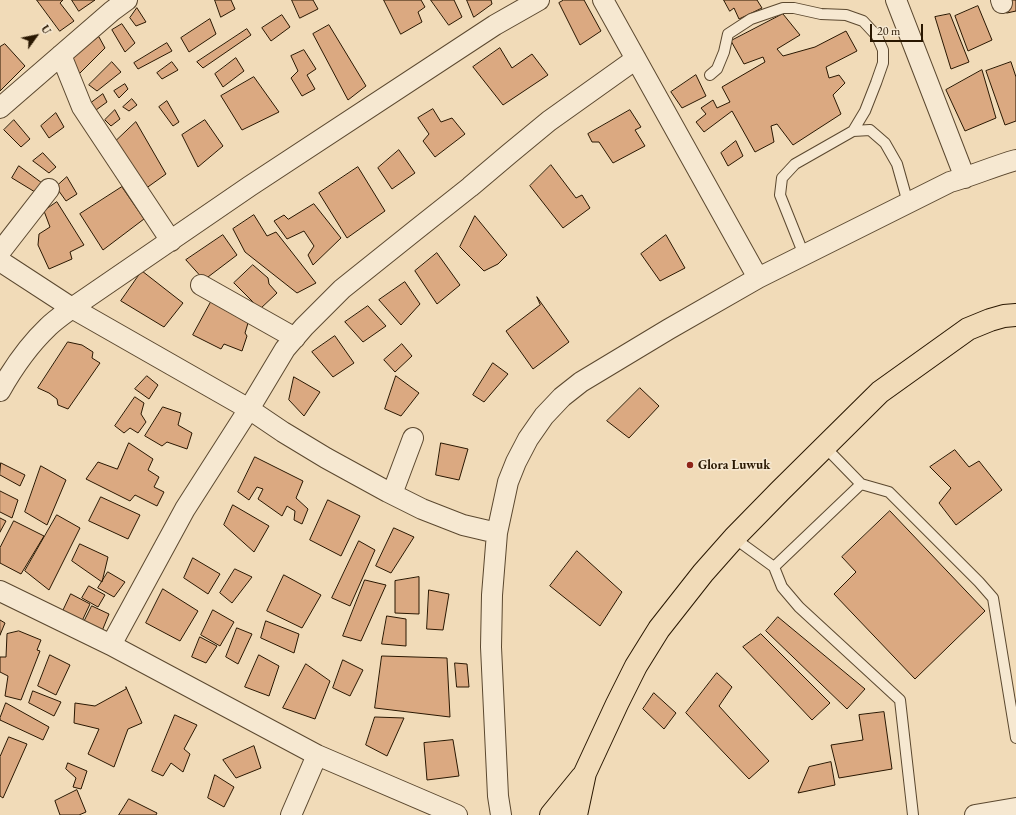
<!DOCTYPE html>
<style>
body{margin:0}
#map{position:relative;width:1016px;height:815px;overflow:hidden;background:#f1dbb8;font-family:"EB Garamond",serif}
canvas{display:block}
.north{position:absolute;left:16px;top:16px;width:40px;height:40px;-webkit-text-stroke:3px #f6e8d1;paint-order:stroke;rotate:57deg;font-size:11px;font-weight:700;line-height:16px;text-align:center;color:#291701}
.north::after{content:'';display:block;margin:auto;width:14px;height:18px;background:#291701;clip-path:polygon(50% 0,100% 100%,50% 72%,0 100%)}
.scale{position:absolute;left:870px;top:24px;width:53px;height:18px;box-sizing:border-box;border:2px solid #291701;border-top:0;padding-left:5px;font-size:12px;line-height:14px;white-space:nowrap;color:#291701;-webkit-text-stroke:3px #f6e8d1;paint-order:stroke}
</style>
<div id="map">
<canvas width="1016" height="815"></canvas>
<div class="north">U</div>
<div class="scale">20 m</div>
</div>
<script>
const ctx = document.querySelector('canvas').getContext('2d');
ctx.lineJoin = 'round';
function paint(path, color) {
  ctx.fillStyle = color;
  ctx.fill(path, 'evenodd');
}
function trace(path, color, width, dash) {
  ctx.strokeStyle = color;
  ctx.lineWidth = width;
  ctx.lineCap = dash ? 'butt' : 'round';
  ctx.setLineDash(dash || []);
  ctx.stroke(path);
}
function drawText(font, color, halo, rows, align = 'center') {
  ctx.font = font + ' "EB Garamond",serif';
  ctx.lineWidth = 3;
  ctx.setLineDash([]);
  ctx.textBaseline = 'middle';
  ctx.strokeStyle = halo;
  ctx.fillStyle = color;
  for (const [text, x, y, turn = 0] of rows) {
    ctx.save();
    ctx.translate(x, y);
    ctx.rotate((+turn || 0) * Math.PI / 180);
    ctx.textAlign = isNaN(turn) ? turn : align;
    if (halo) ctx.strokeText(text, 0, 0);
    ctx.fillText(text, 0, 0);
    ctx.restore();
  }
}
const building = new Path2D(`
 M37,0H63L60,3L74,21L60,31Z
 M72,0H95L79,11Z
 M215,0H231L235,9L221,17Z
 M292,0H313L318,9L300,18Z
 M384,0H421L425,7L418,12L422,22L401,34Z
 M431,0H454L462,17L449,25Z
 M467,0H491L492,4L474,17Z
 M564,0H584L601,31L580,45L559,3Z
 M724,0H757L762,8L739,19L734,8L730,11Z
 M1011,0H1016V11L1007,13Z
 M978,6L992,40L968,51L955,16Z
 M137,8L146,22L136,26L130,18Z
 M783,14L800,35L777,49L783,56L815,47L846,31L857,51L826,67L829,78L839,75L845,83L833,95L841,114L793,145L777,124L771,126L774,142L755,152L732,111L704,132L696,122L706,114L701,108L713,100L717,108L730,102L722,87L765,62L763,57L744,64L731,41Z
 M950,14L969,62L951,69L935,17Z
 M282,15L290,27L271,41L262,28Z
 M210,19L216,34L189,52L181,38Z
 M122,24L135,43L125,52L112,30Z
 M329,25L366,86L348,100L313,34Z
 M247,29L251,35L203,68L197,62Z
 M99,37L105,48L77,76L65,60Z
 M167,43L172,51L138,69L134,63Z
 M5,44L25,66L0,91V47Z
 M500,48L512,68L532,54L548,75L503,105L473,67Z
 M304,50L316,69L307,75L315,89L302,96L291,78L298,71L291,56Z
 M236,58L244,71L223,87L215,74Z
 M112,62L121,72L97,91L89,85Z
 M172,62L178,70L162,79L157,73Z
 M1011,62L1016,77V121L1005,125L986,71Z
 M982,70L996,118L965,131L946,90Z
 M696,75L706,96L682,108L671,92Z
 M254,77L279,112L242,130L221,96Z
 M125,84L128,89L119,98L114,91Z
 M103,94L107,102L96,110L91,103Z
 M132,99L137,105L129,111L123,107Z
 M167,101L179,122L173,126L159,107Z
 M433,109L441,122L452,118L465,134L435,157L423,141L429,134L418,118Z
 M115,110L120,119L111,126L105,120Z
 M630,110L641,127L635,130L645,146L613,163L599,142H592L588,134Z
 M56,113L64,127L49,138L41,126Z
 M14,120L30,139L21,147L4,130Z
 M205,120L223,146L198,167L182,135Z
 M136,122L166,174L145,189L116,141Z
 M736,141L743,156L728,166L721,153Z
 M399,150L415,173L392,189L378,168Z
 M43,153L56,167L49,173L33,161Z
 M551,165L576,198L582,195L590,208L563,228L530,186Z
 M19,166L42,183L35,192L12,178Z
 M358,167L385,211L347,238L319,193Z
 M67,177L77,194L66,201L56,187Z
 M122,187L144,219L103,250L80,214Z
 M57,202L84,245L70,252L72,259L49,269L38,245L39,234L50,227L44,211Z
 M314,204L341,238L313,265L308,255L314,246L304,231L287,239L274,221L284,215L288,219Z
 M254,215L267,236L276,232L316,283L297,293L245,252L233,229Z
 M475,216L507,255L498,264L484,271L460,247Z
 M223,235L237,255L204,280L186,260Z
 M666,235L685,268L660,281L641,254Z
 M437,253L460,285L437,304L415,271Z
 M253,265L268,278L269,284L277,293L260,309L234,283Z
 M142,271L183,303L164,327L121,301Z
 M405,282L420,304L401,325L379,300Z
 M537,297L569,342L533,369L506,331L540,305Z
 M211,302L248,323L245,333L247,336L242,351L224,344L221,349L193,335Z
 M368,306L386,326L363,342L345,322Z
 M335,336L354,363L333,377L312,352Z
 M68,342L82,345L93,352L92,358L100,363L68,409L58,405L57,399L49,393L38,388Z
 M402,344L412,356L395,372L384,360Z
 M493,363L508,374L484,402L473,395Z
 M147,376L158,385L149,399L135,389Z
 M396,376L419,393L401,416L385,409Z
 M294,377L320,392L304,416L289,400Z
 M640,388L659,406L629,438L607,421Z
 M135,397L144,403L141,414L146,422L138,433L130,428L124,433L115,426Z
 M163,407L181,413L178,425L192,433L187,449L167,442L162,446L145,436Z
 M129,443L153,459L148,470L159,477L154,487L164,492L157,506L135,495L130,501L86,479L98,462L117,469Z
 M441,443L468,449L459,480L436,475Z
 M955,450L969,467L979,461L1002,490L956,525L939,503L951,488L930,467Z
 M255,457L303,481L296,498L308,509L302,524L294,520L295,511L287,506L282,516L258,499L263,489L257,487L249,500L238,492Z
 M1,463L25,475L20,486L0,475Z
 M41,466L66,480L47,525L25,512Z
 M0,491L18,500L12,518L0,512Z
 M101,497L140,515L128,539L89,521Z
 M328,500L360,516L341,556L310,540Z
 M233,505L269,526L254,552L224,525Z
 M890,511L985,611L915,679L834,594L856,572L842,557Z
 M57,515L80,528L49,590L25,571Z
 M0,518L6,521L0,532Z
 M14,521L44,536L21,574L0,563V548Z
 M394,528L414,537L391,573L376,566Z
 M359,541L375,550L350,606L332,598Z
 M80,544L108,557L102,582L72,561Z
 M577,551L622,592L600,626L550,586Z
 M193,558L220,574L208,594L184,578Z
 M235,569L252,577L232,603L220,593Z
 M108,572L125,582L114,597L98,588Z
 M284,575L321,595L302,628L267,611Z
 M419,577V614L395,613V581Z
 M365,580L386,585L361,641L343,636Z
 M89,586L105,595L98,607L82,598Z
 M163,589L198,611L180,641L146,623Z
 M429,590L449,594L443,630L427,629Z
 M71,594L90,604L82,621L63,611Z
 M92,606L109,614L102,631L84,622Z
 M213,610L234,622L220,646L201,635Z
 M387,616L406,619V646L382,644Z
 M778,617L865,689L847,709L766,631Z
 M0,620L5,623L0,635Z
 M266,621L299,634L294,653L261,638Z
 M237,628L252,634L238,664L226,657Z
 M19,631L41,640L37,650L40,651L21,700L5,696L8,676L0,672V657H6L7,634Z
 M761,634L830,703L812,720L743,647Z
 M200,637L217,646L206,663L192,657Z
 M50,655L70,665L56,695L38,686Z
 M259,655L279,666L269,696L245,687Z
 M382,656L447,658L450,717L375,708Z
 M343,660L363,670L350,696L333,688Z
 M455,663L467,664L469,687H457Z
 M306,664L330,681L315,719L283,708Z
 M717,673L732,687L719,706L769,761L749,779L686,713Z
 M126,687L142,723L128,729L114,767L88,754L99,729L74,723L75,703L95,706L126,689Z
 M33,691L61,702L54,716L29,703Z
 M654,693L676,713L664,729L643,709Z
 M6,703L49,727L43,740L0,720V718Z
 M884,712L892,769L839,778L831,745L863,740L859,715Z
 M175,715L197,725L184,749L190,754L183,772L171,763L163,776L152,771Z
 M375,717L404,718L387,756L366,745Z
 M9,737L27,744L3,798L0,796V757Z
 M453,740L459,776L427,780L424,743Z
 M254,746L261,768L236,778L223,760Z
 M831,762L835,785L798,793L809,767Z
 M68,763L87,771L81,789L73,787L76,778L66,769Z
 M215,775L234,787L224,807L208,798Z
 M77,790L86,812L79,815H60L55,801Z
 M129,799L157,813L156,815H119Z`);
paint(building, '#dba981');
trace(building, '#291701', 1);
const lane = new Path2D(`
 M710,75L717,69L724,52L728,34L751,19L783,8H794L821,14L846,15L863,21L877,36L883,50V63L876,83L865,111L853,131
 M804,255L780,195L782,178L795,164L853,131L870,130L885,143L897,164L908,203
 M825,447L861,484L889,492L979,582L993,598L1016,738
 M734,538L774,567L782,587L799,607L900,700L913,815
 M774,567L861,484`);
const street = new Path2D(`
 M603,0L758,278
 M896,0L965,178
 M1001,0L1002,3
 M61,55L82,107L171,241
 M0,108L112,11L127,0
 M0,252L49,189
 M0,261L72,308L249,409L283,432L326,458L388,492L422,509L463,525L497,533
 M201,285L295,338
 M0,391C13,368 28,346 48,327C55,320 64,314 72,308L250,186L495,25L539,0
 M392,494L413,438
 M0,591L111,645L317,755L457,815
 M111,645L185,509L249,409L285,349L304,327L342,289L417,229L470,187L509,154L549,121L636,59
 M291,815L317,755
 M501,815L498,796L491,647L492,595L497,533L508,482L516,462L528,439L544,416L562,397L581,382L669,329L758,278L950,182C972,176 994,166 1016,160
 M975,815L1016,808`);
const highway = new Path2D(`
 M551,815L582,777
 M576,815L585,773L617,704L636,666L659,629L703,573L734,538L780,491L880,392L968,329L990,320L1004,316L1016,315`);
trace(lane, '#5b482f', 12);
trace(street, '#5b482f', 22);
trace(highway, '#291701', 24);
trace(lane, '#f6e8d1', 10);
trace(street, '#f6e8d1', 20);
trace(highway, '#f1dbb8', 22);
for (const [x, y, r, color] of [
 [690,465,4,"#8f2418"]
]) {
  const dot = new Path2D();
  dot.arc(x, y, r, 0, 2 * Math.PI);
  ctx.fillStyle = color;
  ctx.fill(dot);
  trace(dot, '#f6e8d1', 1.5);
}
drawText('bold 13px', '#291701', '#f6e8d1', [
 ["Glora Luwuk",698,465]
], 'left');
</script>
